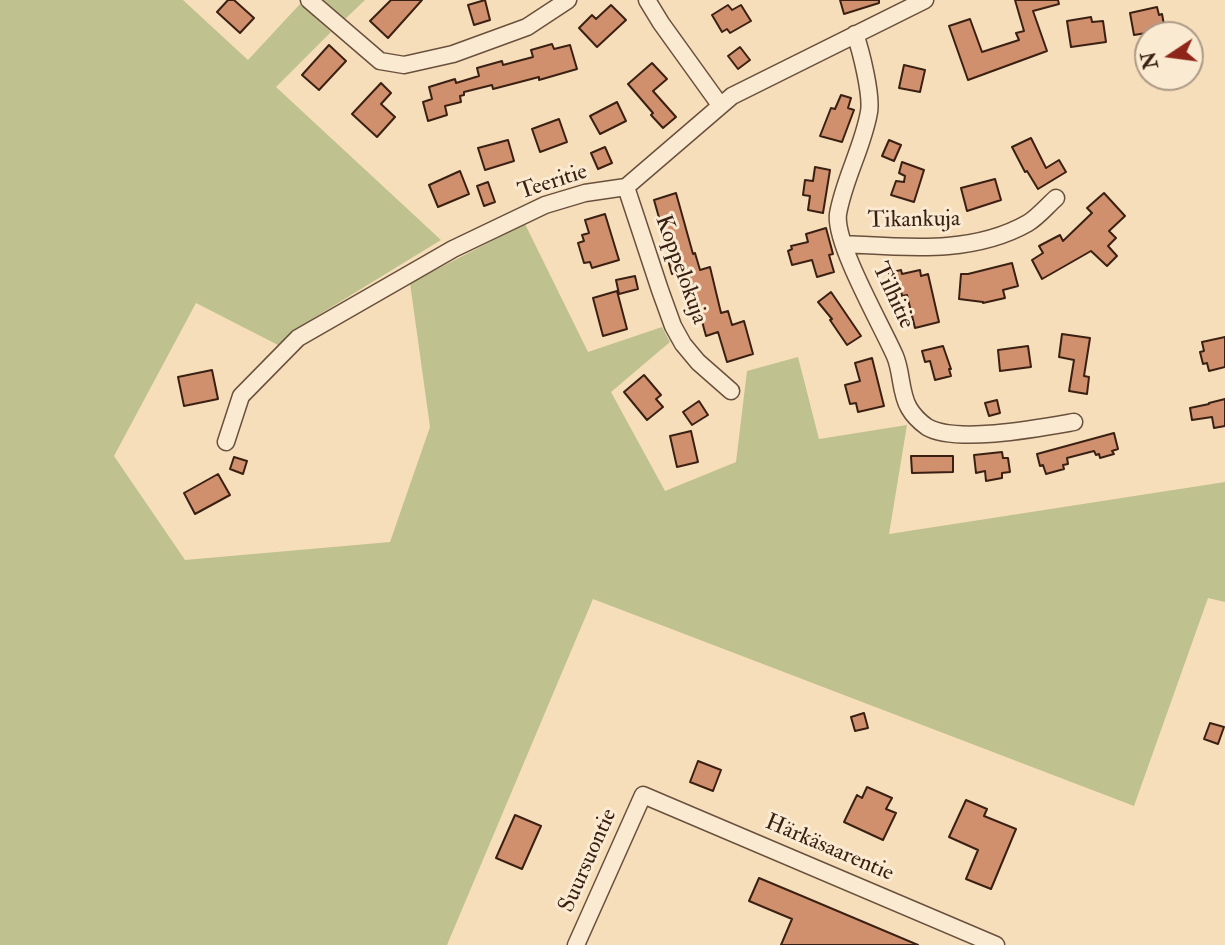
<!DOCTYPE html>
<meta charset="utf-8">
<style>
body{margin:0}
#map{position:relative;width:1225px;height:945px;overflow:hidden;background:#f7deba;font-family:"IM FELL Double Pica",serif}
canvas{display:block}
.north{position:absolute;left:1134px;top:21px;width:70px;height:70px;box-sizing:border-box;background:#faead2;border:2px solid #ad9986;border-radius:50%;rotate:257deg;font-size:19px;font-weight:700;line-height:28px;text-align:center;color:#3a2013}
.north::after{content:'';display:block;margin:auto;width:24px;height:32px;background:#8f2418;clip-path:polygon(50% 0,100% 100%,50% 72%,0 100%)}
</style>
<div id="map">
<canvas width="1225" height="945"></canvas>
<div class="north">N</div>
</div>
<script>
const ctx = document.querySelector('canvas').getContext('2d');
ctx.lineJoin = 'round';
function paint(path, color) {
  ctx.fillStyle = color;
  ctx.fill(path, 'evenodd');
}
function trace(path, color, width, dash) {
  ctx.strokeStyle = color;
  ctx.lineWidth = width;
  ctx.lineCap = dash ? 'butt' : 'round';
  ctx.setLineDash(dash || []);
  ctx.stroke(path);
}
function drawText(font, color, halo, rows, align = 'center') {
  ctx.font = font + ' "IM FELL Double Pica",serif';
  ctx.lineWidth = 6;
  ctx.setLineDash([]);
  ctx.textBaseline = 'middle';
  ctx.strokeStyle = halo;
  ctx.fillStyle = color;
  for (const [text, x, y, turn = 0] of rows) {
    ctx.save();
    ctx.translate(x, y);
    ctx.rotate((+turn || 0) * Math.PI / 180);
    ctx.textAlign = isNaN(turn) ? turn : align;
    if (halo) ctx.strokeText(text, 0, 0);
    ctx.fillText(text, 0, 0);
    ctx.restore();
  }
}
paint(new Path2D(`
 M0,0H183L248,60L300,4L331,32L276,87L441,240L294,330L278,345L196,303L114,456L185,560L390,542L430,427L410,283L525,224L588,352L662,327L670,342L611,392L665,491L736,462L747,371L798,357L819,439L907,425L889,534L1225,482V602L1208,598L1134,806L593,599L447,945H0Z
 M321,0H365L344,20Z`), '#bfc18e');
const building = new Path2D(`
 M228,0H234L254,18L240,33L217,12Z
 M391,0H422L388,38L370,21Z
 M485,0L490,20L474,25L468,5Z
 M840,0H879V3L844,14Z
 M1015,0H1058L1059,4L1033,11L1047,51L968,80L949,26L970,19L982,52L1019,40L1016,33L1024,31Z
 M611,5L626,20L597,47L579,28L592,15L596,19Z
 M728,5L732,10L741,5L751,21L730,33L727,29L722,32L712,15Z
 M1157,7L1159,15L1162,14L1165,30L1134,35L1130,13Z
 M1091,17L1092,22L1103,21L1106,42L1071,47L1067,21Z
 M552,44L554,49L570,45L577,69L539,80V77L493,89L492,85L464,92V95L460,96L461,102L445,106L447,115L428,121L423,102L432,99L429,87L455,79L456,83L479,76L477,68L502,61L503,65L533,57L531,50Z
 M329,45L346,61L319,90L302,75Z
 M740,47L750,60L738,69L728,56Z
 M652,63L667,79L653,91L676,117L663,128L651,115L653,113L628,84Z
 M904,65L925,70L920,92L899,88Z
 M381,83L391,93L381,104L395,117L377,137L352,114Z
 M841,95L851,98L848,108L854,110L842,142L820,136L831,108L835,109Z
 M617,102L626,121L600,134L590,116Z
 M559,119L567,142L540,152L532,129Z
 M1031,138L1046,168L1059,160L1066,172L1038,189L1027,171L1025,172L1012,147Z
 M508,140L514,161L485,170L478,148Z
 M889,140L901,145L894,161L882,156Z
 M605,147L612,163L598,169L591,153Z
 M902,162L924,170L914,202L891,195L896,181L904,182L905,176L899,173Z
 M815,167L830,170L823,213L808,210L810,196L803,195L805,180L813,181Z
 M460,171L469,194L438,207L429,185Z
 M995,179L1001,200L967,211L961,188Z
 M488,182L495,202L484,206L477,186Z
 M676,193L693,254L695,253L700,270L710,267L721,313L728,311L732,325L744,321L753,354L727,362L718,332L706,336L688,270L672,274L668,260H671L654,200Z
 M1104,193L1125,216L1109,231L1116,238L1108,246L1117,256L1107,266L1091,251L1042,279L1032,260L1043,253L1039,246L1060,235L1063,241L1092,213L1087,208Z
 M605,214L619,260L592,268L590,262L584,263L578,243L584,241L582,235L589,233L585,220Z
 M826,228L833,254L829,255L834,272L817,277L812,260L792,265L788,251L792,249L791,246L808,242L806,234Z
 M1012,263L1018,286L1003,290L1005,298L983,303V302L959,299L961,274H968Z
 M901,270L902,274L920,270L921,276L928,274L939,322L915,328L907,295L902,296L900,285L892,287L889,273Z
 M635,276L638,289L619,294L616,280Z
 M617,291L627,329L603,336L593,298Z
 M831,292L861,336L847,345L830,320L832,319L818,302Z
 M1062,334L1090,338L1084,376L1089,377L1087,394L1069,391L1074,360L1059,357Z
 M1225,337V367L1209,371L1207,363L1203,364L1200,352L1204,351L1202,342Z
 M943,346L951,369H949L951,376L935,380L930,361L925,362L922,351Z
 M1028,346L1031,367L1000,371L998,350Z
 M872,358L884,406L858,412L856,403L850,404L845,385L860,381L855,363Z
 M212,370L218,399L184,406L178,377Z
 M644,375L661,395L656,399L663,407L647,420L624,392Z
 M1225,399V426L1214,428L1212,417L1192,420L1190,408L1209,404V403Z
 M997,400L1000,413L989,416L985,403Z
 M699,401L708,415L692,425L683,412Z
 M691,431L698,462L677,467L670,436Z
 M1114,433L1118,449L1112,451L1114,454L1100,458L1099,454L1096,455L1094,451L1067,458L1068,464L1063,465L1064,469L1046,474L1043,465L1040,466L1037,454Z
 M1002,452L1003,458H1008L1010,472L1002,473V478L986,481L985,471L976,473L974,455Z
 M911,456H953V472L912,473Z
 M234,457L247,461L243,474L230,469Z
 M218,474L230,495L195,514L184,493Z
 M864,713L868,728L855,731L851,717Z
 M1210,723L1224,727L1218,744L1204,739Z
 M698,761L721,770L713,791L690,782Z
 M867,787L892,798L886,809L896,813L883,840L844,822L857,795L862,798Z
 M966,800L987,809L984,816L1016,829L991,889L966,879L978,850L949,837Z
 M515,815L541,826L522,869L496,858Z
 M759,878L802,896L918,945H781L792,919L749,901Z`);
paint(building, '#d1906d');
trace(building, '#3a2013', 2);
const street = new Path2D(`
 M309,0L380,61L404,65L453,54L527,27L568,0
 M647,0L661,23L720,105
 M855,34C861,51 872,95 869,112C863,147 844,179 838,214C834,243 882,326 895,356C902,372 900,393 909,408C913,415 920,422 927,427C956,444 1040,428 1074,422
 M626,187L660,290L673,326L683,344L698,362L731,391
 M844,244C905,247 972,255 1028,223C1038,217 1047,206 1056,198
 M226,442L241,396L298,338L453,249L545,205L585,193L626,187L732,96L925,0
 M576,945L643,795L996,945`);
trace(street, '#69503d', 19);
trace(street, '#faead2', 16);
drawText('23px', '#3a2013', '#faead2', [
 ["Teeritie",553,183,-18],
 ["Tikankuja",914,221,-1],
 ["Koppelokuja",680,270,70],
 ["Tilhitie",892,296,65],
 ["Härkäsaarentie",829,849,23],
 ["Suursuontie",589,861,-66]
]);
</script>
